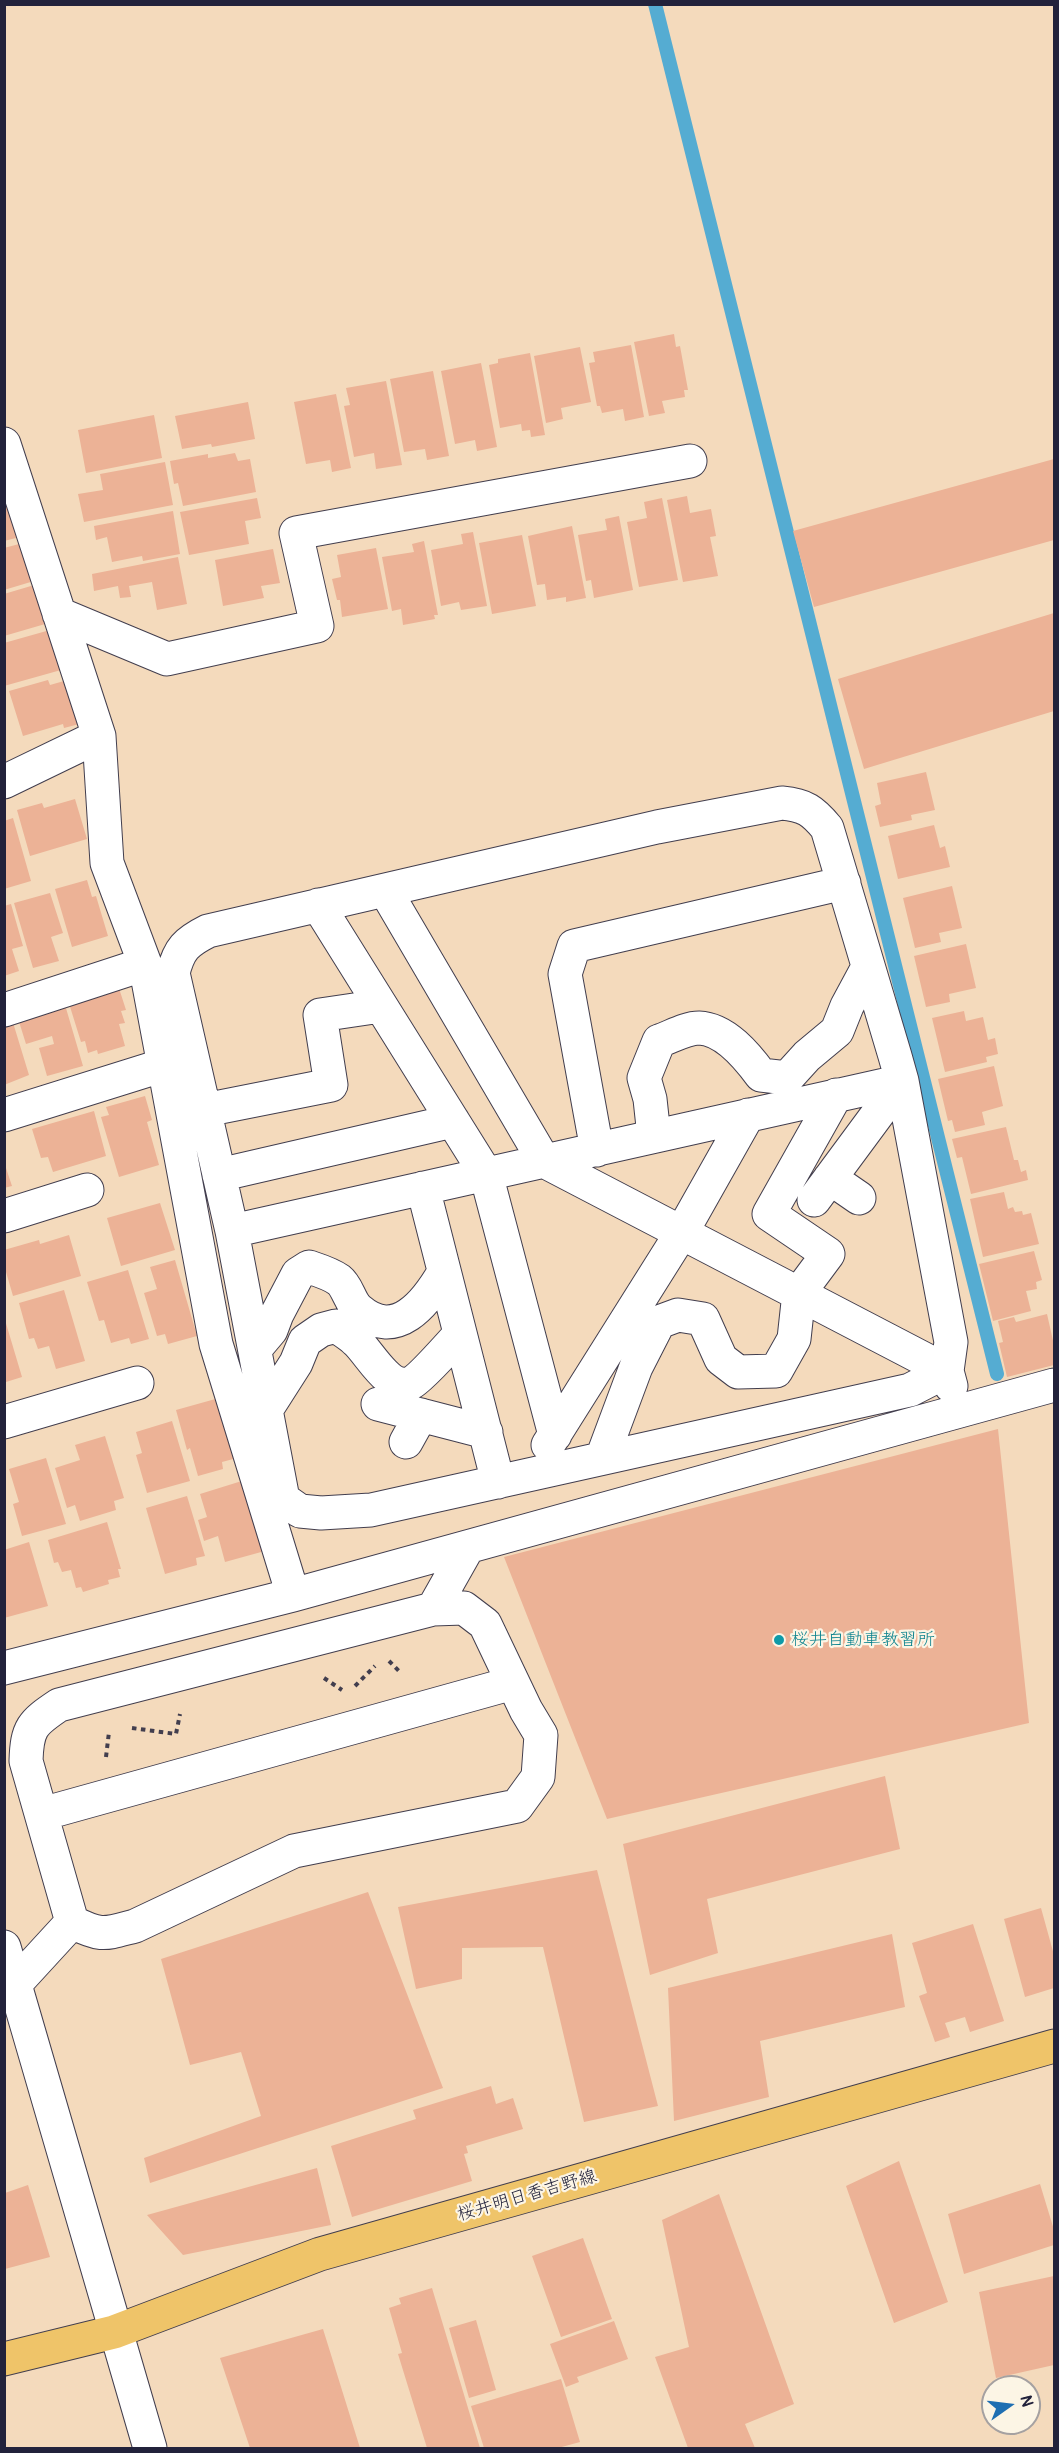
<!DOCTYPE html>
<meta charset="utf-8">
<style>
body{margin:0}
#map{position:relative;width:1059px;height:2453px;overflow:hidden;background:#f4dabc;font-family:Pangolin,sans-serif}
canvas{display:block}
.frame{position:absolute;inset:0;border:6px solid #22223b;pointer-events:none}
.north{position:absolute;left:981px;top:2375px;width:60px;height:60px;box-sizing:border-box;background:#fcf5e5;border:2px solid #a5a1a1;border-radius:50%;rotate:76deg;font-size:16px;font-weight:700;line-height:24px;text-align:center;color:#22223b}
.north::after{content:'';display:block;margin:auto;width:21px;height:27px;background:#1f6fb2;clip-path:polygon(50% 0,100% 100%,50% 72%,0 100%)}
</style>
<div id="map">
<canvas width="1059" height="2453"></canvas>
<div class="frame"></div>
<div class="north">N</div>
</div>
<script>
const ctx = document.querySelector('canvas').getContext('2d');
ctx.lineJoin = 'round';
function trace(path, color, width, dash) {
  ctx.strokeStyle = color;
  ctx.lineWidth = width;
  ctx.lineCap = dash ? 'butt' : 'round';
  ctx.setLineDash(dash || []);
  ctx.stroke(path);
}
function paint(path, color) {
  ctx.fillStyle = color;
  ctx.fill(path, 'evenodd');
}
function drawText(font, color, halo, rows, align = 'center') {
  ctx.font = font + ' Pangolin,"Klee One",sans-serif';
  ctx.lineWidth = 4.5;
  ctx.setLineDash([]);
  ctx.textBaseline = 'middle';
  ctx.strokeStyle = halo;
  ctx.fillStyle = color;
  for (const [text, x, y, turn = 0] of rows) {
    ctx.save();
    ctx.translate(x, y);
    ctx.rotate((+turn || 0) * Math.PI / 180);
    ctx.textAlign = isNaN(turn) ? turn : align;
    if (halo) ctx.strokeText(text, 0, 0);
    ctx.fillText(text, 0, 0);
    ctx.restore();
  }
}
trace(new Path2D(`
 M655,4L997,1374`), '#55acd2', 14);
paint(new Path2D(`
 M674,334L676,347L680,346L688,390H684L685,397L662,401L665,413L649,416L634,342Z
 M631,345L644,417L625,421L623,409L602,413L600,406H597L589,363L595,362L593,352Z
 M580,347L591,402L561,408L563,419L546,423L534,356Z
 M530,353L545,435L531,437L530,430L522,431L521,424L500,428L489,365L498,363V359Z
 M481,363L497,447L477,451L475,440L455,444L441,371Z
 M433,371L449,456L427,460L425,449L404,452L390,379Z
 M386,381L402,465L376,469L374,453L354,457L344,406L350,405L346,388Z
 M336,394L351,468L332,472L330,460L306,464L294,402Z
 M248,402L255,439L212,447L211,444L182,449L175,416Z
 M154,415L162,458L86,473L78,430Z
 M235,453L238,461L250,459L256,492L183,506L178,483L174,484L170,461L208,454V458Z
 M1054,459V540L814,607L793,531Z
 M165,462L173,505L84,522L78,494L103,490L100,474Z
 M687,496L690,513L711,509L716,536L710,537L718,576L683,582L667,500Z
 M257,498L261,518L245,521L249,544L189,555L180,512Z
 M662,498L678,580L639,587L627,522L647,518L644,502Z
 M10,499L32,534L4,541V500Z
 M173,511L180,554L143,561L142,556L112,562L107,537L96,540L94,526Z
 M619,516L633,590L594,598L591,580L586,581L578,535L607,530L605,519Z
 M572,526L586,598L566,602V597L547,600L545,584L537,585L528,536Z
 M473,532L487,606L461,610L459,602L441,606L431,550L463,544L461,534Z
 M522,535L536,606L492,614L479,543Z
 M424,541L438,615H434L435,619L403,625L401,609L392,611L382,557L414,552L412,544Z
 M23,543L44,578L4,590V548Z
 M376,548L388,609L342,617L340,600H337L332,579L341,577L337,555Z
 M273,549L280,583L261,586L264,598L223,606L215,560Z
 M178,557L187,604L157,610L152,582L129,586L131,597L120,598L118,586L94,591L92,574Z
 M41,583L52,622L4,636V594Z
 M1054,613V711L864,769L838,679Z
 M50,630L61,670L4,686V643Z
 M71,679L83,723L64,728L63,724L23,736L9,691L48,680L50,685Z
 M926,772L935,810L911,815L912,820L880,827L875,806L881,804L877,783Z
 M75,799L87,839L30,856L17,810L42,803L44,808Z
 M13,818L31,881L4,889V821Z
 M934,825L940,848L945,846L950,867L898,879L888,836Z
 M87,880L92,897L96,896L108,936L72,947L55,889Z
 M952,886L962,928L939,933L941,942L915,948L903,898Z
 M50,893L63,933L51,937L59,961L33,968L14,903Z
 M11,904L23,946L12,949L19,971L4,976V906Z
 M966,944L976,988L949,994L950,1002L926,1007L914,956Z
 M117,982L126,1010L121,1011L125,1023L119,1024L125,1046L98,1054L97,1050L88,1053L85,1041L81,1042L67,997Z
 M63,998L83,1066L47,1076L39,1048L54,1044L52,1036L26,1044L16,1012Z
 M964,1011L966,1021L983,1017L988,1040L995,1038L998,1054L986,1057L987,1062L945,1072L932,1018Z
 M11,1016L29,1075L4,1085V1018Z
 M994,1066L1003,1106L982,1112L985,1125L955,1132L952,1120L948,1121L938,1079Z
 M145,1096L152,1120L147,1122L159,1165L119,1177L101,1117L109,1115L106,1107Z
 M94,1111L106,1156L53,1172L48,1157L41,1158L32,1129Z
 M1006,1127L1014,1160H1018L1021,1172L1026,1170L1028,1180L971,1194L962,1157L957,1158L952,1139Z
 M4,1162L12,1186L4,1188Z
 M1004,1192L1008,1209L1013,1207L1015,1212L1022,1211L1023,1215L1031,1213L1039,1244L983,1257L970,1199Z
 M160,1203L175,1250L121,1266L107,1218Z
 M69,1235L81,1276L13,1296L4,1265V1250L39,1240L40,1244Z
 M1034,1251L1042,1280L1036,1282L1037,1289L1026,1291L1031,1311L993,1321L979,1264Z
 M175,1260L197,1336L168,1344L165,1334L157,1336L144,1293L157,1289L150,1267Z
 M128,1270L149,1339L131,1344L129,1338L111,1343L104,1320L99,1321L87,1282Z
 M64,1290L85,1361L56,1369L49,1346L38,1349L34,1338L29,1339L19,1303Z
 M1047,1314L1054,1345V1365L1007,1377L999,1343L1003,1342L998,1321L1014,1317L1016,1322Z
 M5,1320L22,1377L6,1382L4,1378Z
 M219,1398L237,1458L222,1462L223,1469L198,1476L190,1448L187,1450L176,1410Z
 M172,1421L190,1481L147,1493L136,1455L142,1453L136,1432Z
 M998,1429L1029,1723L607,1819L504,1557Z
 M105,1436L124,1498L114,1501L116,1510L80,1521L75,1505L67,1508L55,1468L80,1460L75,1445Z
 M46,1458L66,1524L22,1536L13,1504L19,1502L9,1469Z
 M245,1480L272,1549L225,1562L218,1536L204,1541L198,1520L207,1517L200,1494Z
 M187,1496L205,1556L196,1558L197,1565L165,1574L146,1508Z
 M107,1522L121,1569H118L120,1577L108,1580L109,1584L83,1592L81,1587L76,1588L71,1570L62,1572L58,1562L54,1563L48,1540Z
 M29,1542L48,1606L4,1618V1550Z
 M885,1776L900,1849L707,1899L718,1953L650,1975L623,1844Z
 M597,1870L658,2106L584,2122L543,1947L462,1948V1979L416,1989L398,1907Z
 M368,1892L443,2088L150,2183L144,2158L261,2116L241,2052L190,2065L161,1959Z
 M1041,1908L1054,1955V1988L1025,1997L1004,1919Z
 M973,1924L1004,2021L970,2032L965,2017L945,2023L950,2037L935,2042L919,1996L927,1993L912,1943Z
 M892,1934L905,2007L760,2041L769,2097L674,2121L668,1988Z
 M491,2086L496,2104L513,2098L523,2129L466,2146L468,2153L464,2154L472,2181L352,2217L331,2146L416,2119L413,2110Z
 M899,2161L948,2302L894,2323L846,2186Z
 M317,2168L331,2225L183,2255L147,2215Z
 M1040,2184L1054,2230V2245L964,2274L948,2214Z
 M28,2185L50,2257L5,2269V2193Z
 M719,2194L794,2404L745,2424L755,2448H688L655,2357L689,2347L662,2220Z
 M583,2238L612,2319L561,2337L532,2256Z
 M1054,2276V2365L996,2378L979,2292Z
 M432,2288L480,2448H427L398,2354L402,2353L389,2308L401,2304L399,2298Z
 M476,2320L496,2390L469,2398L449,2328Z
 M614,2321L628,2359L577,2377L579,2382L566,2387L550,2344Z
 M323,2329L360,2448H250L220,2358Z
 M561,2379L580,2442L558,2448H484L471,2406Z`), '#ecb296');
const minor = new Path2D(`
 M4,444L99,736L107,863L145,964L216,1344L293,1595
 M59,614L167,659L317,626L296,533L690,461
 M4,782L99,736
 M782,803C805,805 813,811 827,828L895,1056L902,1081L951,1342L947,1371L910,1390L371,1510L321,1513L300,1511L283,1499L232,1231L173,973C179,949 186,942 208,931L657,827Z
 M385,890L544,1161L947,1371L951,1386
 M318,905L486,1174L555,1435
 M4,1010L145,964
 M205,1110L331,1085L320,1015L381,1006
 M4,1115L164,1065
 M654,1136L650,1099L644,1078L659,1041C671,1037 686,1028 699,1028C725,1029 747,1056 761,1075L787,1078L807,1056L837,1031L847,1006L868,967
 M597,1150L565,974L574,946L844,883
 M219,1175L453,1121
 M830,1178L859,1198
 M423,1188L498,1482
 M814,1200L902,1081
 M4,1216L87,1190
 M232,1231L902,1081
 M255,1349L271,1330L277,1314L298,1274L309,1267C318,1270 331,1274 339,1280C348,1287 350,1303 359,1310C396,1342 426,1303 444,1272
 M378,1404L486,1432
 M266,1410L296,1363L305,1341L321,1330L336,1326C343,1331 350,1335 355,1340C369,1351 388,1392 411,1383C420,1379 451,1344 460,1334
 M4,1422L137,1383
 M406,1442L421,1415
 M548,1445L682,1232L748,1115
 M602,1458L636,1367L659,1322L678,1315L703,1319L721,1359L738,1372L776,1371L794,1339L799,1293L828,1254L769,1214L836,1095
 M464,1608L485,1624L526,1710L541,1735L538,1777L517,1806L294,1851L135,1926C104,1934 102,1937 72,1922L26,1761C27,1728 32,1723 59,1705L433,1609Z
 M433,1609L468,1547
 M4,1668L293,1595L1054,1385
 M42,1814L513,1683
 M4,1947L150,2448
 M16,1983L72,1922`);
const major = new Path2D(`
 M4,2359L114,2332L320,2254L1054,2046`);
trace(minor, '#423e4e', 35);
trace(major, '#423e4e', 35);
trace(new Path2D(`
 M389,1661L401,1673
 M324,1678L342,1690
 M355,1686L375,1666
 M132,1728L176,1734L180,1714
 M106,1757L109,1732`), '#423e4e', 4, [4.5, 4.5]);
trace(minor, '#fff', 33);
trace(major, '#efc469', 33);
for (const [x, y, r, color] of [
 [779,1640,6,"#0f9aa8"]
]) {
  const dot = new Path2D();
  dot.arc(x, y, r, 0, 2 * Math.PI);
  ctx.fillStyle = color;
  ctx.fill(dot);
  trace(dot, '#fcf5e5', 2);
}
drawText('18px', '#0d838f', '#fcf5e5', [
 ["桜井自動車教習所",791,1640]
], 'left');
drawText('18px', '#22223b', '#fcf5e5', [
 ["桜井明日香吉野線",527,2196,-16]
]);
</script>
